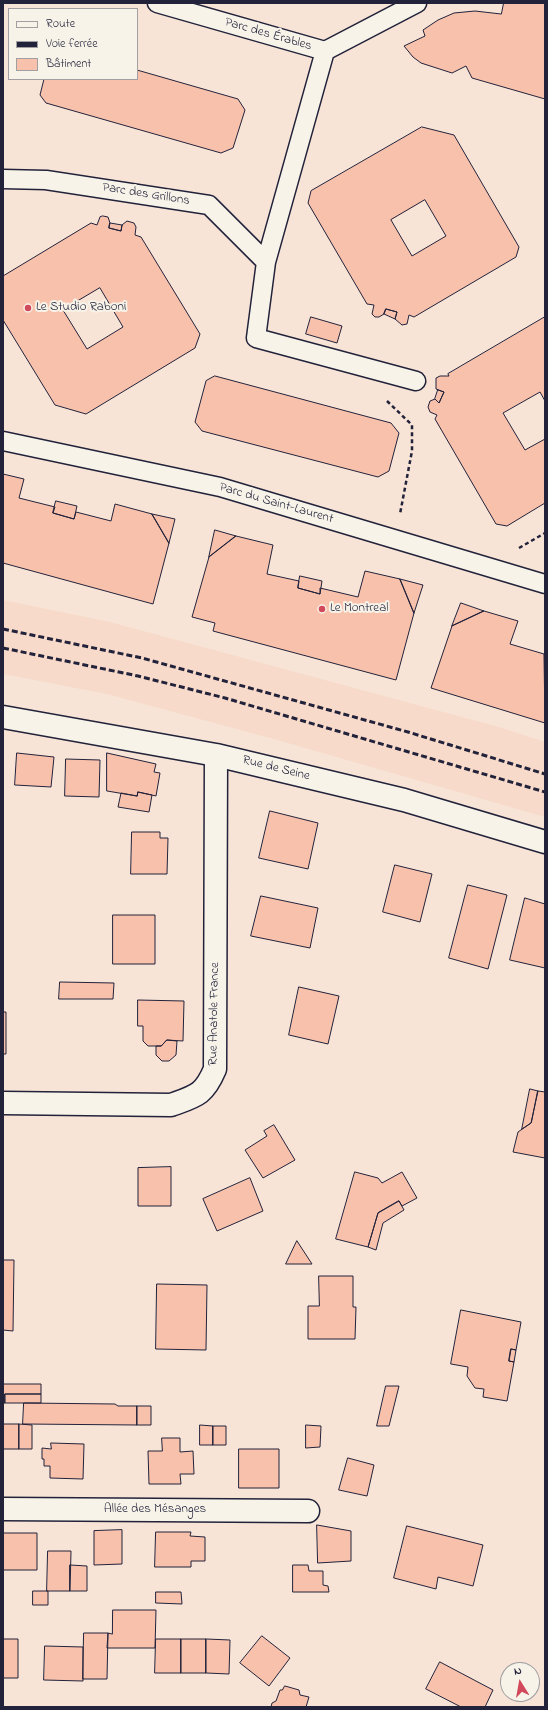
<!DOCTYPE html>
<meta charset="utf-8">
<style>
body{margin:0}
#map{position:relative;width:548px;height:1710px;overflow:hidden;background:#f7e4d6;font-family:"Indie Flower",sans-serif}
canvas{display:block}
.frame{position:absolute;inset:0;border:4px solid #22223b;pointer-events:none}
.legend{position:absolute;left:8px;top:8px;width:130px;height:72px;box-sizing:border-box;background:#f7f3e8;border:1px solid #a29fa3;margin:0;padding:5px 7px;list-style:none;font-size:12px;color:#22223b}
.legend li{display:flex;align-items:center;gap:8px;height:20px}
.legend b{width:20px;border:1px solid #a29fa3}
.north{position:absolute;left:500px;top:1662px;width:40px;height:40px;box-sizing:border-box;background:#f7f3e8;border:1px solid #a29fa3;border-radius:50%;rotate:349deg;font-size:11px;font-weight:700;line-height:16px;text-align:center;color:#22223b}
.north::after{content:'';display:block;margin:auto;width:14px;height:18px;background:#d1495b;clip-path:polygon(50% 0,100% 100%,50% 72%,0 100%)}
</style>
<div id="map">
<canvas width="548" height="1710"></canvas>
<div class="frame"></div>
<ul class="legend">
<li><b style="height:5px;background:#f7f3e8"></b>Route</li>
<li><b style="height:5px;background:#22223b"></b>Voie ferrée</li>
<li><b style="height:11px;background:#f8c1ab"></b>Bâtiment</li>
</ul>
<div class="north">N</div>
</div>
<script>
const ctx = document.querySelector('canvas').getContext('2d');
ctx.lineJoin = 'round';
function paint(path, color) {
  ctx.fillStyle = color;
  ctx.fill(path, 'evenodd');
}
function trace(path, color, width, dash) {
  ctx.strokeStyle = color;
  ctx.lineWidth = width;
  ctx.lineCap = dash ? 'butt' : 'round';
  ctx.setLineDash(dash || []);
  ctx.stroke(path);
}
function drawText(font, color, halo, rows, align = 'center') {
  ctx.font = font + ' "Indie Flower",sans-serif';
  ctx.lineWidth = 4;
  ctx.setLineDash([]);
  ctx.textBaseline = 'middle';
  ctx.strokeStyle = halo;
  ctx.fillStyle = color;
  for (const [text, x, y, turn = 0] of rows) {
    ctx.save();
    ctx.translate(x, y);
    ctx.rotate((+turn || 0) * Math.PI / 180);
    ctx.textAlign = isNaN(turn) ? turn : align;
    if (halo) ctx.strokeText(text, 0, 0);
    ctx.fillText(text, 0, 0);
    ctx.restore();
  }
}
paint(new Path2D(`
 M3,600L110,622L499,727L545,742V817L281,741L107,694L3,674Z`), '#f7dac9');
const building = new Path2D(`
 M504,3H545V99L472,78L466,66L452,73L421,63L413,57L404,46L425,36L423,30L438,20L454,13L475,11L501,14Z
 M137,70L238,99L245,110L233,148L221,153L46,103L40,95L44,79H137Z
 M422,127L454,135L519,247L516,257L414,317L409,315L407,324L402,325L395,319L397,312L386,309L384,314L379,317H375L372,314L374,305L367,304L308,203L311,191ZM425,200L446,236L412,256L391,220Z
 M103,216L108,217L110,223L109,228L121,231L122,225L127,221L134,223L136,227L135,235L141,237L200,334L195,348L86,414L55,405L3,320V276L91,223L97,225L100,217ZM100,288L123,327L87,349L63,310Z
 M110,223L122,225L121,231L109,228Z
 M386,309L397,312L395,319L384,314Z
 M311,317L342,326L337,343L306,334Z
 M545,317V401L540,392L503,413L525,450L545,439V503L507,526L496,524L435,419L437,415L430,412L428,407L430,401L435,399L439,403L444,392L436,389V378L440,376H449L448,374Z
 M215,376L391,423L399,433L389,471L378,477L202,431L195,422L206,381Z
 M438,390L444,392L439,403L435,399Z
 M3,474L24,479L19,498L55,507L53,513L74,519L76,512L111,521L115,504L152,514L169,543L153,604L3,563Z
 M56,501L77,506L74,519L53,513Z
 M152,514L175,519L169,543Z
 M215,530L236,536L209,557Z
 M236,536L273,545L267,574L299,581L298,588L320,594V588L358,597L365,571L400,579L414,613L396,680L213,631L215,623L192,617L209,557Z
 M300,576L322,581L320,594L298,588Z
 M400,579L423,585L414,613Z
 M461,603L484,611L452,626Z
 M484,611L518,621L510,644L544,654L545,723L431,688L452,626Z
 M17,753L54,757L51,787L15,785Z
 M107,753L156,764L154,772L160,773L156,796L138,792L137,796L107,791Z
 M66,759L100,760L99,797L65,796Z
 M138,792L152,795L149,812L118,807L121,793L137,796Z
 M270,811L318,823L308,869L259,858Z
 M132,832H160V838H168L167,874H131Z
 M395,865L432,874L420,922L383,912Z
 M468,885L507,895L488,969L449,958Z
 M261,896L318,908L310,948L251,936Z
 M525,898L545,904V968L510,960Z
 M113,915H155V964H113Z
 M60,982L114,983L113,999H59Z
 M299,987L339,996L328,1044L289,1035Z
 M138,1000L184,1001L183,1041L167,1040L161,1046H148L143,1041V1026H138Z
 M3,1012H6V1054H3Z
 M167,1040L177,1041L176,1055L169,1061H162L156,1055V1046H161Z
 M530,1089L538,1091L531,1123L522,1129Z
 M538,1091L545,1092V1158L513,1152L518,1132L531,1123Z
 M274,1125L295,1160L263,1178L245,1150L267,1136L264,1131Z
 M171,1167V1206H138V1168Z
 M355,1172L378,1178L382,1183L402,1172L417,1198L402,1206L399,1201L378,1213L368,1247L336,1239Z
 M250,1178L263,1211L217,1231L203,1199Z
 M399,1201L404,1210L383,1223L376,1250L368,1247L378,1213Z
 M297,1241L312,1264H286Z
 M3,1260H14L13,1331L3,1330Z
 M319,1276H353V1307H356L355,1339H308V1306H319Z
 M157,1284L207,1285L206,1350L156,1349Z
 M461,1310L521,1322L516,1350L511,1349L509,1361L514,1362L507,1401L483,1397L484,1389L475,1388L467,1376L468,1367L451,1364Z
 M511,1349L516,1350L514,1362L509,1361Z
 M3,1384H41V1394H5V1403H3Z
 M386,1386H399L389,1426H377Z
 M5,1394H41V1403H5Z
 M24,1403L115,1404L118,1406H137V1425L23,1424Z
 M137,1406H151V1425H137Z
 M4,1424H19V1449H3Z
 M19,1424L32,1425V1449H19Z
 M200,1425L213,1426V1445H200Z
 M306,1425L321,1426L320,1447L306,1448Z
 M213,1426H226V1445H213Z
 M162,1438H180V1452L193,1451L194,1474H180L181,1484H149L148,1451H162Z
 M51,1443L84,1444L83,1479L50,1478V1466H44V1459H42V1448L51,1449Z
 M239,1449H279V1488H239Z
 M348,1458L374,1465L367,1496L339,1490Z
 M317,1525L351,1531V1561L318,1563Z
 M407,1526L483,1545L473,1586L438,1577L436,1589L394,1578Z
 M122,1530V1564L94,1565V1531Z
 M156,1532H191L190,1536L205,1537V1561H191V1567H155Z
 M3,1533H37V1570H3Z
 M48,1551H71L70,1591H47Z
 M70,1565L87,1566V1591H70Z
 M293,1565H308L309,1571H323V1585L328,1586L329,1592H293Z
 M33,1591H48V1605H33Z
 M156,1592H181L182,1604L156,1603Z
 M113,1610H156L155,1648H107L108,1633L112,1634Z
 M84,1633H108L107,1679H83Z
 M262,1636L290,1658L269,1686L240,1663Z
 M3,1639H18V1678H3Z
 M156,1639H181V1673H155Z
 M181,1639H206V1673H181Z
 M206,1639L230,1640L229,1674L206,1673Z
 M45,1646L83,1647V1681L44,1680Z
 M440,1662L493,1690L485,1707H461L426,1689Z
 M285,1686L299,1690L300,1695L309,1697L306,1707H271L272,1703L276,1701L280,1690H282Z`);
paint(building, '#f8c1ab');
trace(building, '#22223b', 1);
const lane = new Path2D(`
 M157,3L325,51L417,3
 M325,51L266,262L256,338L416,381
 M3,179L46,180L209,205L266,262
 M3,441L220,487L545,584`);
const street = new Path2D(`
 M3,717L216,755L404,800L545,842
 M3,1103L171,1105C196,1096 204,1095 215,1069L216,755
 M3,1509L308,1511`);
trace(lane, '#22223b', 21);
trace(street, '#22223b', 25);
trace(new Path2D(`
 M387,401L412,425V451L400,514
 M519,548L545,533`), '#22223b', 2.5, [4, 3]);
trace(lane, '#f7f3e8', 18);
trace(street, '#f7f3e8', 22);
trace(new Path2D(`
 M3,629L142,658L408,732L545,774
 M3,648L138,676L225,698L545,792`), '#22223b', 3, [6, 3]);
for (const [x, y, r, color] of [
 [28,308,4,"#d1495b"],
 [322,609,4,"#d1495b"]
]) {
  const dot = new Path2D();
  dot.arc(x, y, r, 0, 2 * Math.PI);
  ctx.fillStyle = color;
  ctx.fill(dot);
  trace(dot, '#f7f3e8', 1.5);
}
drawText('13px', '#22223b', '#f7f3e8', [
 ["Parc des Érables",268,35,16],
 ["Parc des Grillons",146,195,9],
 ["Parc du Saint-Laurent",276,504,16],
 ["Rue de Seine",276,769,14],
 ["Rue Anatole France",215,1014,-89],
 ["Allée des Mésanges",155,1510]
]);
drawText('13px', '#22223b', '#f7f3e8', [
 ["Le Studio Raboni",36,308],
 ["Le Montreal",330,609]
], 'left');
</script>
